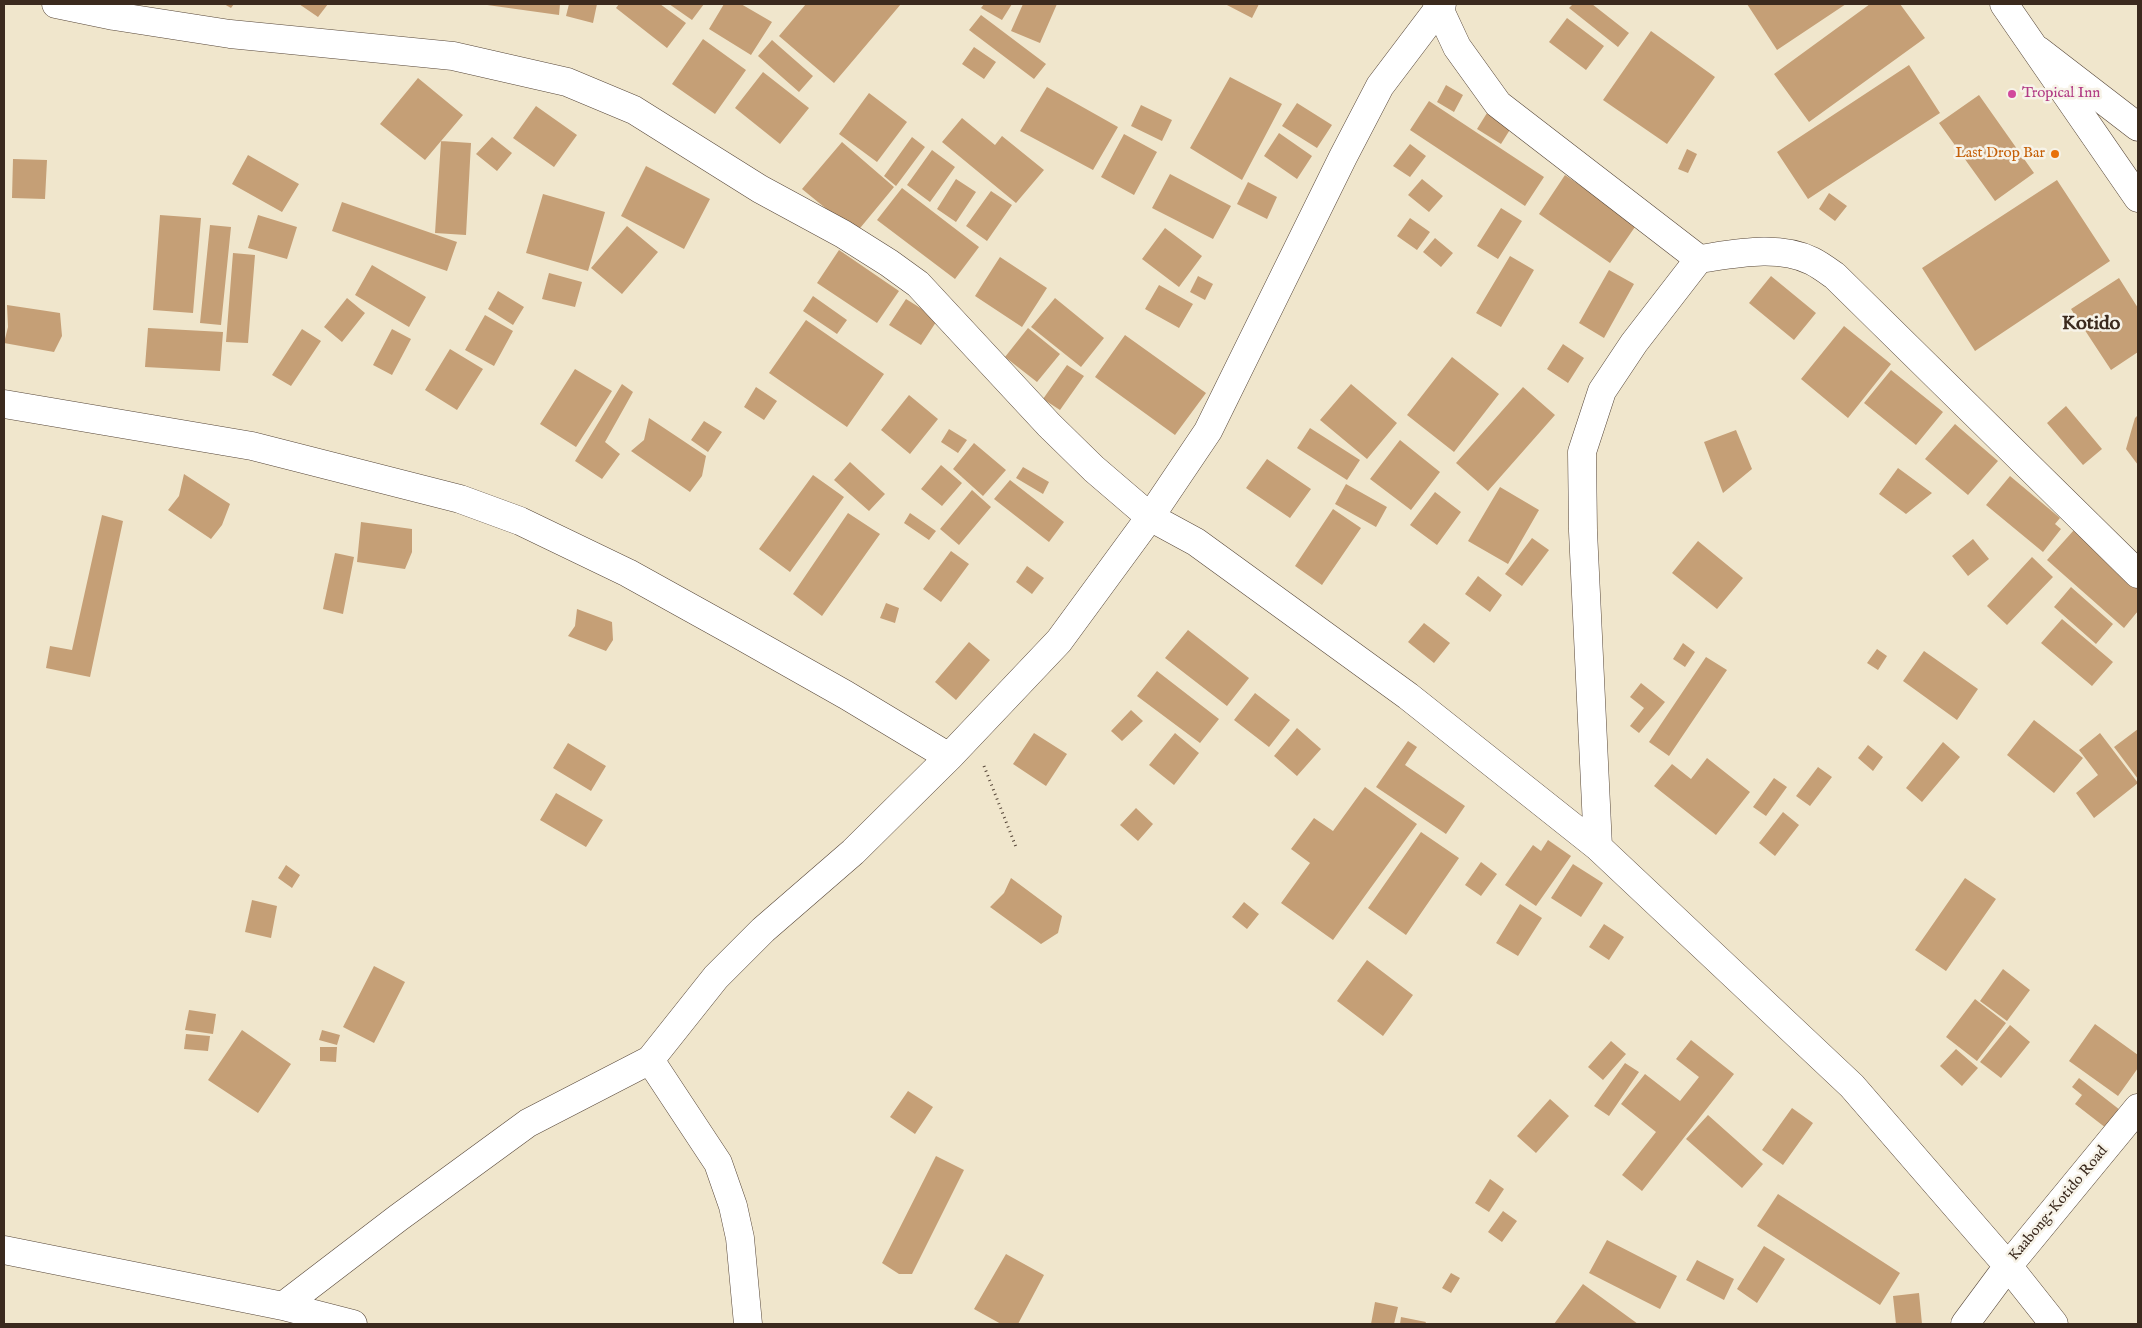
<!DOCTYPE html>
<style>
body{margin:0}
#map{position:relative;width:2142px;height:1328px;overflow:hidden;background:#f0e6cc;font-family:"IM FELL English",serif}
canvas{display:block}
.frame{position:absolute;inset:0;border:5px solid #3b2a1e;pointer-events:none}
</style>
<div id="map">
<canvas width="2142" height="1328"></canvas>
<div class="frame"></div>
</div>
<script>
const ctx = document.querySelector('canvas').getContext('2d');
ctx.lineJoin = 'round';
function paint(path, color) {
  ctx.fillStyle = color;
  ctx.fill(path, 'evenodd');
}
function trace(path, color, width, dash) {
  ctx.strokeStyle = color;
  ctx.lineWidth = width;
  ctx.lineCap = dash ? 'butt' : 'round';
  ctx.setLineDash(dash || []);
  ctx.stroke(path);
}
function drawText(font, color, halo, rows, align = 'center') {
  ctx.font = font + ' "IM FELL English",serif';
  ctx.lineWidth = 5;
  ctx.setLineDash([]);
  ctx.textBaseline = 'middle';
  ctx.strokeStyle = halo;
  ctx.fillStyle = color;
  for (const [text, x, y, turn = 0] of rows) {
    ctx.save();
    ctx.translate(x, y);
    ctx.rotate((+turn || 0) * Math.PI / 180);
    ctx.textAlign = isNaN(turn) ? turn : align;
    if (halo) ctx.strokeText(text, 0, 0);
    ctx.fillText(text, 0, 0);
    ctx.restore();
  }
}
paint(new Path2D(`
 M224,4H234L231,8Z
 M299,4H328L318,17Z
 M480,4H560L559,15Z
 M569,4H597L593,23L566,16Z
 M619,4H660L686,23L667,48L616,8Z
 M669,4H704L692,20Z
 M724,4H741L772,22L751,55L709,29Z
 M806,4H901L834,83L779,36Z
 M984,4H1012L1002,20L981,8Z
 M1023,4H1057L1040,43L1011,31Z
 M1225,4H1259L1252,18Z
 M1573,4H1592L1629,33L1618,47L1569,8Z
 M1747,4H1846L1777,50Z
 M1870,4H1900L1925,38L1809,122L1774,74Z
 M981,15L1046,64L1034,79L969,30Z
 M1567,18L1604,46L1586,70L1549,42Z
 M1651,31L1715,77L1667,144L1603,100Z
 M703,39L746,70L715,114L672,84Z
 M772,40L813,76L799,92L758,56Z
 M974,47L996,62L984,79L962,64Z
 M1909,65L1940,113L1808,199L1777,152Z
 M763,72L809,108L780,144L735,108Z
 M1230,77L1282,104L1242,180L1190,148Z
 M418,78L463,115L425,160L380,124Z
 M1446,85L1463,95L1454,112L1437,102Z
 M1047,87L1118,127L1093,170L1020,131Z
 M869,93L907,122L877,162L839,134Z
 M1979,95L2034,173L1995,201L1939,123Z
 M1429,101L1544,177L1525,206L1410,130Z
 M1297,103L1332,125L1317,148L1282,126Z
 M1141,105L1172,120L1162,141L1131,126Z
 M536,106L577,135L554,167L513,138Z
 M1487,113L1511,128L1501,144L1477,129Z
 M962,118L995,145L1002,136L1044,170L1016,203L942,142Z
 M1279,133L1312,156L1297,179L1264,156Z
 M1124,134L1157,152L1134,195L1101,177Z
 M492,137L512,153L497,171L476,154Z
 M912,137L925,147L896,186L884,176Z
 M441,141L471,143L466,235L435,233Z
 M842,142L894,187L856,233L802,189Z
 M1410,144L1426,156L1410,177L1393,166Z
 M1687,149L1697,154L1688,173L1678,169Z
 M932,150L955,167L930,202L907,185Z
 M248,155L299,184L282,212L232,184Z
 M13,159L47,160L45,199L12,198Z
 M646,166L710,199L684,249L621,216Z
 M1170,174L1231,206L1213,239L1152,208Z
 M1565,175L1637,224L1610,263L1539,214Z
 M956,179L976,192L956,222L937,209Z
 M1422,179L1443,196L1429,212L1408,195Z
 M2057,180L2110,261L1975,351L1922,268Z
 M1248,182L1277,197L1267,219L1237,204Z
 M902,188L979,247L955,279L877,220Z
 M991,191L1012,205L987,241L966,226Z
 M1829,193L1847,206L1835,221L1819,209Z
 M543,194L605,212L588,271L526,253Z
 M342,202L457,242L447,271L332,231Z
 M1501,208L1522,221L1498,259L1477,246Z
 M160,215L201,218L193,313L153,310Z
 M258,215L297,227L287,259L248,248Z
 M1410,218L1430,232L1417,250L1397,236Z
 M210,225L231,227L221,325L200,323Z
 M627,226L658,252L622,294L591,268Z
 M1165,228L1202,256L1179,287L1142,259Z
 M1435,238L1453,253L1441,267L1423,252Z
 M839,250L899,291L877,323L817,283Z
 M233,253L255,255L248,343L226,342Z
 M1510,256L1534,270L1501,327L1476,313Z
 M1000,257L1047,288L1022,327L975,296Z
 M372,265L426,297L409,327L355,295Z
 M1609,270L1634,284L1604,338L1579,323Z
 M549,273L582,282L575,307L542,299Z
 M1198,276L1213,284L1205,300L1190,292Z
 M1771,276L1816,313L1794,340L1749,303Z
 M2119,278L2138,308V352L2111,370L2071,309Z
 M1159,285L1193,304L1179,328L1145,309Z
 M498,291L524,307L513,325L488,309Z
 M813,296L847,320L837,334L803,311Z
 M347,298L365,313L342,342L324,327Z
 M1055,298L1104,338L1081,367L1031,327Z
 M906,299L938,319L921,345L889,325Z
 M7,305L60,313L62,336L54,352L4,343L8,327Z
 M485,315L513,331L494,366L465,350Z
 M806,320L884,374L847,427L769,373Z
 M1844,326L1891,364L1848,418L1801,379Z
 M148,328L223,332L220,371L145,367Z
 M1028,328L1060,354L1037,382L1005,357Z
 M302,329L321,341L291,386L272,375Z
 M392,329L411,339L392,375L373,365Z
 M1125,335L1206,393L1175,435L1095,377Z
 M1563,344L1584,358L1568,383L1547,369Z
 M450,349L483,369L457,410L425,390Z
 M1452,357L1499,394L1454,452L1407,415Z
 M1067,365L1084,376L1060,410L1043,399Z
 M575,369L612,391L576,447L540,424Z
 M1891,370L1943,412L1916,445L1864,403Z
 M622,384L633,392L605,442L620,454L602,479L575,461Z
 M1351,384L1397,423L1367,459L1320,420Z
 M756,387L777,401L764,420L744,407Z
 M1523,387L1555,415L1488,491L1456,463Z
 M909,395L938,419L910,454L881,430Z
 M2066,406L2102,449L2083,465L2047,423Z
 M2138,415V465L2126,449L2135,418Z
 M649,418L706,456L702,476L690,492L631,451L644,440Z
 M704,421L722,432L708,452L691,440Z
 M1955,424L1998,461L1968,495L1925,459Z
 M1310,428L1360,460L1347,480L1297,448Z
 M949,429L967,440L958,453L941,442Z
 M1736,430L1752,469L1723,493L1704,442Z
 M1400,440L1440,472L1411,510L1370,479Z
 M974,443L1006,470L983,496L953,469Z
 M1267,459L1311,489L1290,518L1246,488Z
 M850,462L885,494L869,511L834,480Z
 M941,465L962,483L942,506L921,489Z
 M1023,467L1049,482L1043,494L1016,478Z
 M1898,468L1932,493L1906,514L1879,494Z
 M184,474L230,504L222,525L211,539L168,510L179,496Z
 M813,475L844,497L790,572L759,549Z
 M2010,476L2060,518L2055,524L2061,529L2043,552L1986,505Z
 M1010,480L1064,522L1049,542L994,499Z
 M1346,484L1387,507L1376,527L1335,504Z
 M1500,487L1539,510L1508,564L1468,541Z
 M972,490L991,507L959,545L940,529Z
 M1435,492L1461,512L1437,545L1410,525Z
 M1333,509L1361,528L1322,585L1295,566Z
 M848,513L880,534L822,616L793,594Z
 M910,513L936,531L929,540L904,523Z
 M102,515L123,521L90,677L46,668L50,646L72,650Z
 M361,522L412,529V552L405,569L357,562Z
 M2074,530L2138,587V611L2124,628L2047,560Z
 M1532,538L1549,550L1522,586L1505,574Z
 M1973,539L1989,559L1968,576L1952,556Z
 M1698,541L1743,578L1717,609L1672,573Z
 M951,551L969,564L941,602L923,589Z
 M335,553L354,557L343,614L323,609Z
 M2032,557L2053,577L2007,625L1987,606Z
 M1027,566L1044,578L1032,594L1016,582Z
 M1478,576L1502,595L1490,612L1465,594Z
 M2071,587L2113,624L2096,644L2054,607Z
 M886,603L899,608L895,623L880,618Z
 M577,609L612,622L613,640L606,651L568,636L575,626Z
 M2062,619L2113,662L2092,686L2041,643Z
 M1424,623L1450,643L1434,663L1408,642Z
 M1188,630L1249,678L1227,706L1165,658Z
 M969,642L990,660L956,700L935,682Z
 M1683,643L1695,652L1685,667L1673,659Z
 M1877,649L1887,656L1878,670L1867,663Z
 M1924,651L1978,689L1957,720L1903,681Z
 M1706,657L1727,670L1669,756L1649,742Z
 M1157,671L1219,719L1200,743L1137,696Z
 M1641,683L1665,702L1639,733L1630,726L1644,708L1630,697Z
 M1255,693L1290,720L1269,747L1234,720Z
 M1131,710L1143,721L1122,741L1111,731Z
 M2034,720L2083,758L2054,793L2007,755Z
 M1297,728L1321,749L1297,776L1274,756Z
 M2138,729V779L2114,747Z
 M1034,733L1067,754L1046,786L1013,764Z
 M1175,733L1199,753L1174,785L1149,765Z
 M2100,733L2138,783L2094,818L2076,793L2098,775L2079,750Z
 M1408,741L1417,747L1405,765L1465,806L1446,834L1376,787Z
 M1943,742L1960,757L1922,802L1906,788Z
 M568,743L606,766L591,791L553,768Z
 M1868,745L1883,757L1873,771L1858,758Z
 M1707,758L1750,792L1716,835L1654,786L1672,764L1691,779Z
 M1818,767L1832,777L1810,806L1796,796Z
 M1774,778L1787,787L1766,816L1753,807Z
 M1365,787L1417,824L1333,940L1281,903L1310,863L1291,849L1314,818L1333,831Z
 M556,793L603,820L586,847L540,820Z
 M1136,808L1153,824L1138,841L1120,825Z
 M1783,812L1799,825L1775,856L1759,843Z
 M1421,832L1459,858L1406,935L1368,908Z
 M1548,840L1571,856L1536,906L1505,885L1533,845L1541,851Z
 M1481,862L1497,874L1481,896L1465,885Z
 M1573,864L1603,883L1581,917L1551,898Z
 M286,865L300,875L292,888L278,878Z
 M1011,878L1062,916L1058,933L1041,944L990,907L1004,893Z
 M1965,878L1996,899L1946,971L1915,950Z
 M252,900L277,906L271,938L245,932Z
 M1244,902L1259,914L1247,929L1232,917Z
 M1520,904L1542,918L1518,956L1496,943Z
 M1604,924L1624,937L1609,960L1589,947Z
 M1367,960L1413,995L1383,1036L1337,1001Z
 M374,966L405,982L374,1043L343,1027Z
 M2003,969L2030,990L2007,1021L1980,1001Z
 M1975,999L2006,1023L1977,1061L1946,1037Z
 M189,1010L216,1014L213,1034L185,1030Z
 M2095,1024L2138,1055V1068L2118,1096L2069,1061Z
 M2010,1025L2030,1042L2001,1078L1980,1062Z
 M242,1030L291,1064L258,1113L208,1080Z
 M322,1030L340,1035L337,1045L319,1040Z
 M186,1034L210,1036L208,1051L184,1049Z
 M1691,1040L1734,1074L1642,1191L1622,1175L1656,1132L1621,1104L1645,1074L1680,1101L1699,1077L1676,1059Z
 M1611,1041L1626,1054L1603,1080L1588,1067Z
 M320,1047H337L336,1062L320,1061Z
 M1956,1049L1978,1068L1962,1086L1940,1066Z
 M1625,1063L1639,1072L1609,1116L1594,1106Z
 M2079,1078L2120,1110L2106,1128L2075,1104L2082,1095L2072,1087Z
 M908,1091L933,1107L915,1134L890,1117Z
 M1550,1099L1569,1116L1536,1153L1517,1136Z
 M1792,1108L1813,1123L1783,1165L1762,1150Z
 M1708,1115L1763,1164L1742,1188L1686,1139Z
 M936,1156L964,1170L912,1274H899L882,1263Z
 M1490,1179L1504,1189L1489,1212L1475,1203Z
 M1778,1194L1900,1273L1880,1305L1757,1226Z
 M1503,1211L1517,1221L1502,1242L1488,1232Z
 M1607,1240L1677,1276L1660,1309L1589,1273Z
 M1764,1246L1785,1259L1757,1303L1737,1289Z
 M1006,1254L1044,1275L1018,1324H1001L974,1309Z
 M1697,1260L1734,1279L1724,1300L1686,1280Z
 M1451,1273L1460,1278L1451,1293L1442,1288Z
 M1583,1284L1638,1324H1554Z
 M1919,1293L1922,1324H1896L1893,1296Z
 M1375,1302L1398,1307L1394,1324H1371Z
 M1401,1317L1426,1322L1425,1324H1400Z`), '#c59f76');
const minor = new Path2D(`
 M56,4L114,16L230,34L453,56L567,82L634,110L760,189L843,234L889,263L918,284L1049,425L1094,469L1150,517L1196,542L1408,696L1598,847L1852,1086L2008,1266L1965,1324
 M1437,4L1457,47L1498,104L1699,259C1734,254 1778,244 1812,261C1820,265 1828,271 1835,276L2138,574
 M2038,50L2138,127
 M4,404L252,446L460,499L520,521L628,573L738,634L846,695L949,757
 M1598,847L1583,531L1582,452L1602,391L1634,343L1699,259
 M650,1060L718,1163L733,1206L740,1238L748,1324
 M4,1250L283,1306L353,1324
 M283,1306L398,1218L528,1123L650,1060L716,977L763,930L853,852L949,757L1059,641L1150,517L1208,431L1343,157L1380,86L1442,4`);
const tertiary = new Path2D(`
 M2004,4L2138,198
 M2054,1324L2008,1266L2138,1108`);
trace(minor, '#564638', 29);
trace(tertiary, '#564638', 29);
trace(new Path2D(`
 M984,766L1016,847`), '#564638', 3, [1, 4]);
trace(minor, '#fff', 28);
trace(tertiary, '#fff', 28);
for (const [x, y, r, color] of [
 [2012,94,5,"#d1479c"],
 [2055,154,5,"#e8710a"]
]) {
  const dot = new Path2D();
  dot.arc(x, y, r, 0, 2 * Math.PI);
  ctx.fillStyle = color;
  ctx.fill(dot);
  trace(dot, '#f7f3e8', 2);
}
drawText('15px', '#b23c85', '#f7f3e8', [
 ["Tropical Inn",2022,94]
], 'left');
drawText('15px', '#c56008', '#f7f3e8', [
 ["Last Drop Bar",2045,154]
], 'right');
drawText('15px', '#3b2a1e', '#f7f3e8', [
 ["Kaabong-Kotido Road",2059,1204,-50]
]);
drawText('bold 20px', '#3b2a1e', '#f7f3e8', [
 ["Kotido",2091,325]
]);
</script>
